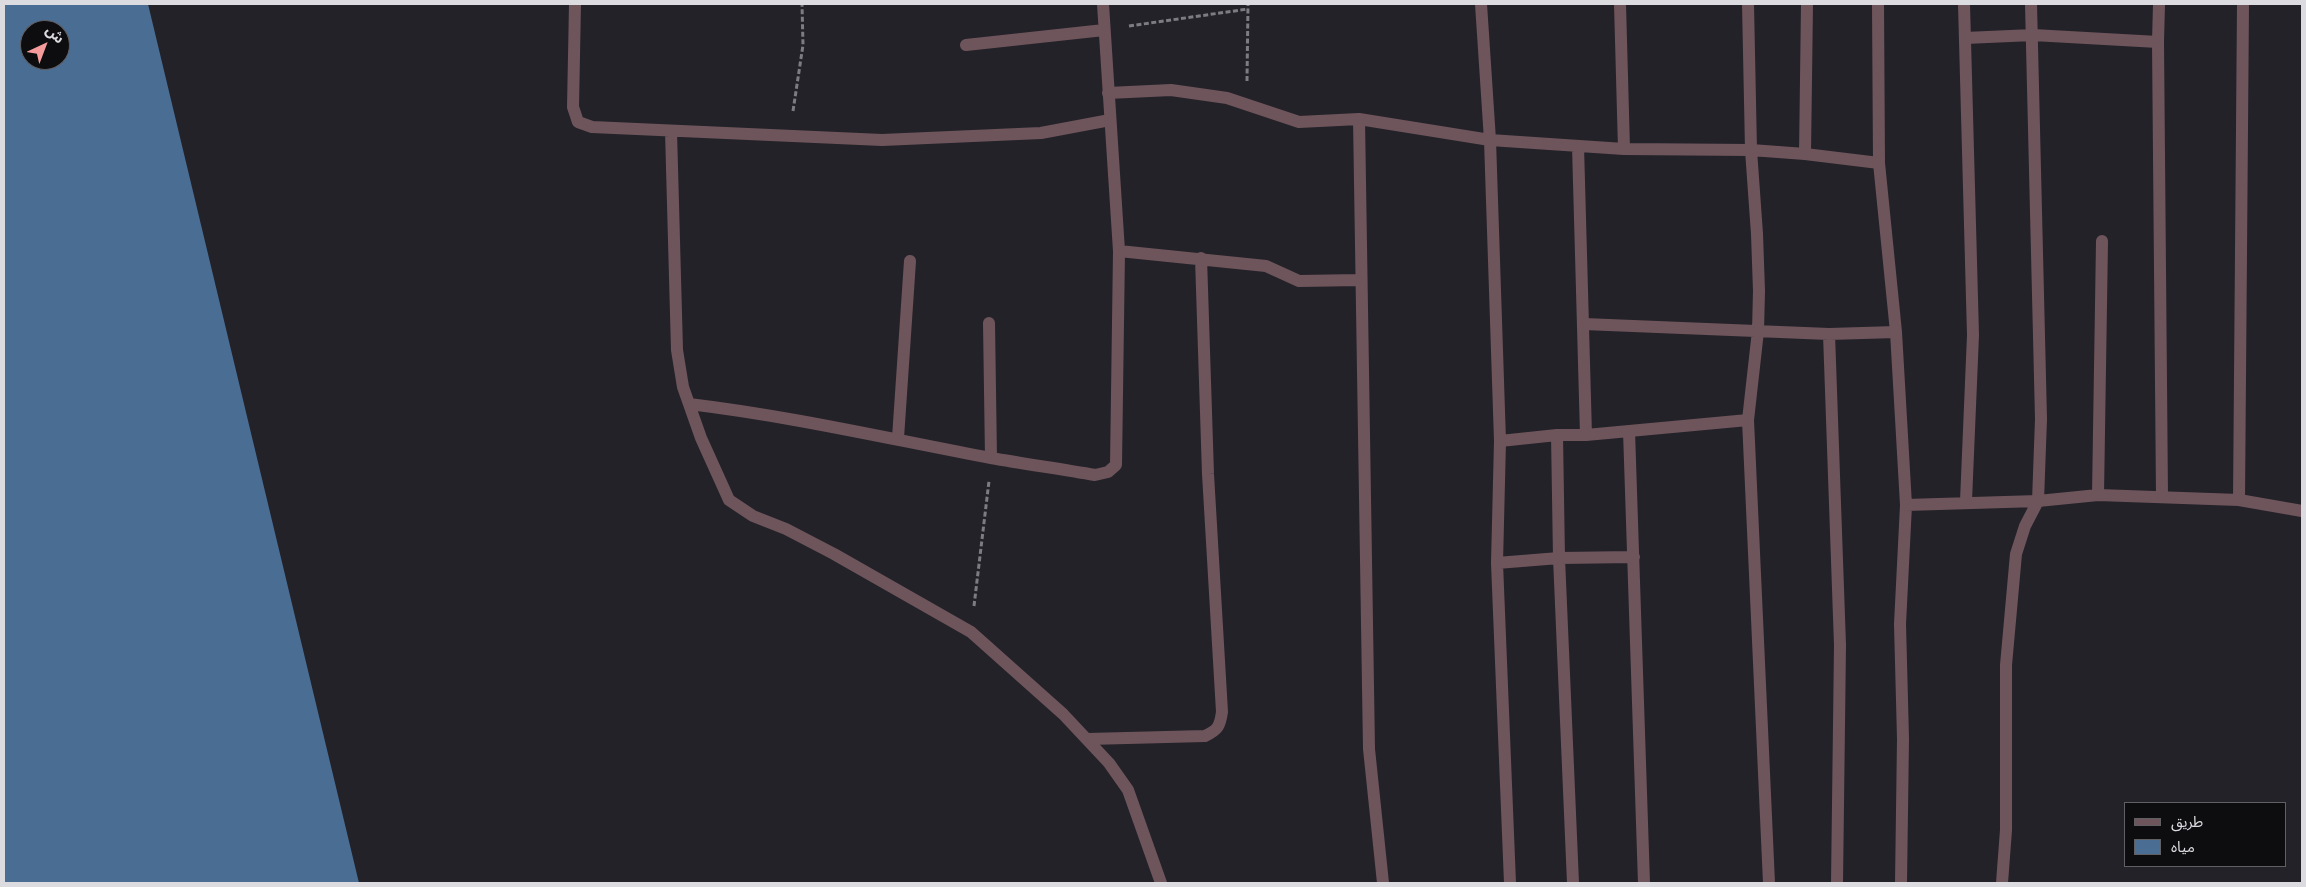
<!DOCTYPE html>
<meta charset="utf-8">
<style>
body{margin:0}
#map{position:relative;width:2306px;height:887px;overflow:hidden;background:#242229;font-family:"Source Sans 3","Noto Sans Arabic",sans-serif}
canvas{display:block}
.frame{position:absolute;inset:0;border:5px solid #dcdbe0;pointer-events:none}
.legend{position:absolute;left:2124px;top:802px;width:162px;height:65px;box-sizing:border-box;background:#0d0c0f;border:1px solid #605f63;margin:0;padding:6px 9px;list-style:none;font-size:15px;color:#dcdbe0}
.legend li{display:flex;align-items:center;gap:10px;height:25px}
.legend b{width:25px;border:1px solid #605f63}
.north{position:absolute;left:20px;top:20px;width:50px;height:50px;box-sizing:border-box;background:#0d0c0f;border:1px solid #605f63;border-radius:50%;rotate:43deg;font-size:14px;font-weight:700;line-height:20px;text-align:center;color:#dcdbe0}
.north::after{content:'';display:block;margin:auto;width:18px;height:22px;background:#f59b9b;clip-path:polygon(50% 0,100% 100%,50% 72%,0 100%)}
</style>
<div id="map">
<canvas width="2306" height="887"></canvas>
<div class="frame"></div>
<ul class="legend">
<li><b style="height:6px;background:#6e555b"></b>طريق</li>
<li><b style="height:14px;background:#4a6d94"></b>مياه</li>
</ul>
<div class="north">ش</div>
</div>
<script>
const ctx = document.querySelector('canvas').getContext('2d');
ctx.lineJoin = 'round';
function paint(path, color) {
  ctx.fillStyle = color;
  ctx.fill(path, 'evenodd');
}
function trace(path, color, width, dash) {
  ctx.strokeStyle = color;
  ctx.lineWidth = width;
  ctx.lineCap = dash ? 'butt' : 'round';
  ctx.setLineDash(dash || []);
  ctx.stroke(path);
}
paint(new Path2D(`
 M4,4H148L359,883H4ZM30,30H60V60H30Z`), '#4a6d94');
trace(new Path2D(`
 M1129,26L1248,9
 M1247,81L1248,4
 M793,111L803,45L802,4
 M974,606L989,481`), '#7d7c82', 3, [5, 2.5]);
trace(new Path2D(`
 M575,4L573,107L578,122L592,127L882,140L1041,133L1110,120
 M1481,4L1490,140L1500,441L1497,563L1559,558L1634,557
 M1620,4L1624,149
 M1748,4L1751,150L1757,234L1759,291L1758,331L1748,420L1769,883
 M1878,4L1879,163L1896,332L1906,505L1900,624L1903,739L1901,883
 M1964,4L1973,335L1966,501
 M2159,4L2158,42L2162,497
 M1965,38L2033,35L2158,42
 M966,45L1104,30
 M1108,93L1171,90L1227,98L1299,122L1359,119L1490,140L1624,149L1751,150L1805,154L1879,163
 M1359,119L1369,749L1383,883
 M671,131L677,350L683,387L701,438L729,500L753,516L786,529L834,554L971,632L1063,714L1109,763L1128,790L1161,883
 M1578,146L1586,435
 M1805,154L1807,4
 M1119,251L1266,266L1299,281L1360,280
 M989,323L991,458
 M1584,324L1829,334L1896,332
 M1829,334L1840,645L1837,883
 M689,404C790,416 890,439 991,458C1025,464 1061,469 1095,475L1108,472L1116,465L1119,251L1103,4
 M1629,431L1644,883
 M1557,435L1559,558L1573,883
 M898,438L910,261
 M1500,441L1557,435H1586L1748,420
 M2098,495L2102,241
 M2239,500L2243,4
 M1906,505L2038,501L2098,495L2239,500L2302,511
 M1497,563L1510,883
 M1088,739L1205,736C1218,730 1220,726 1222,712L1208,474L1201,258
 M2002,883L2006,830V665L2016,554L2025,526L2038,501L2041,419L2031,4`), '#6e555b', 12);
</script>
